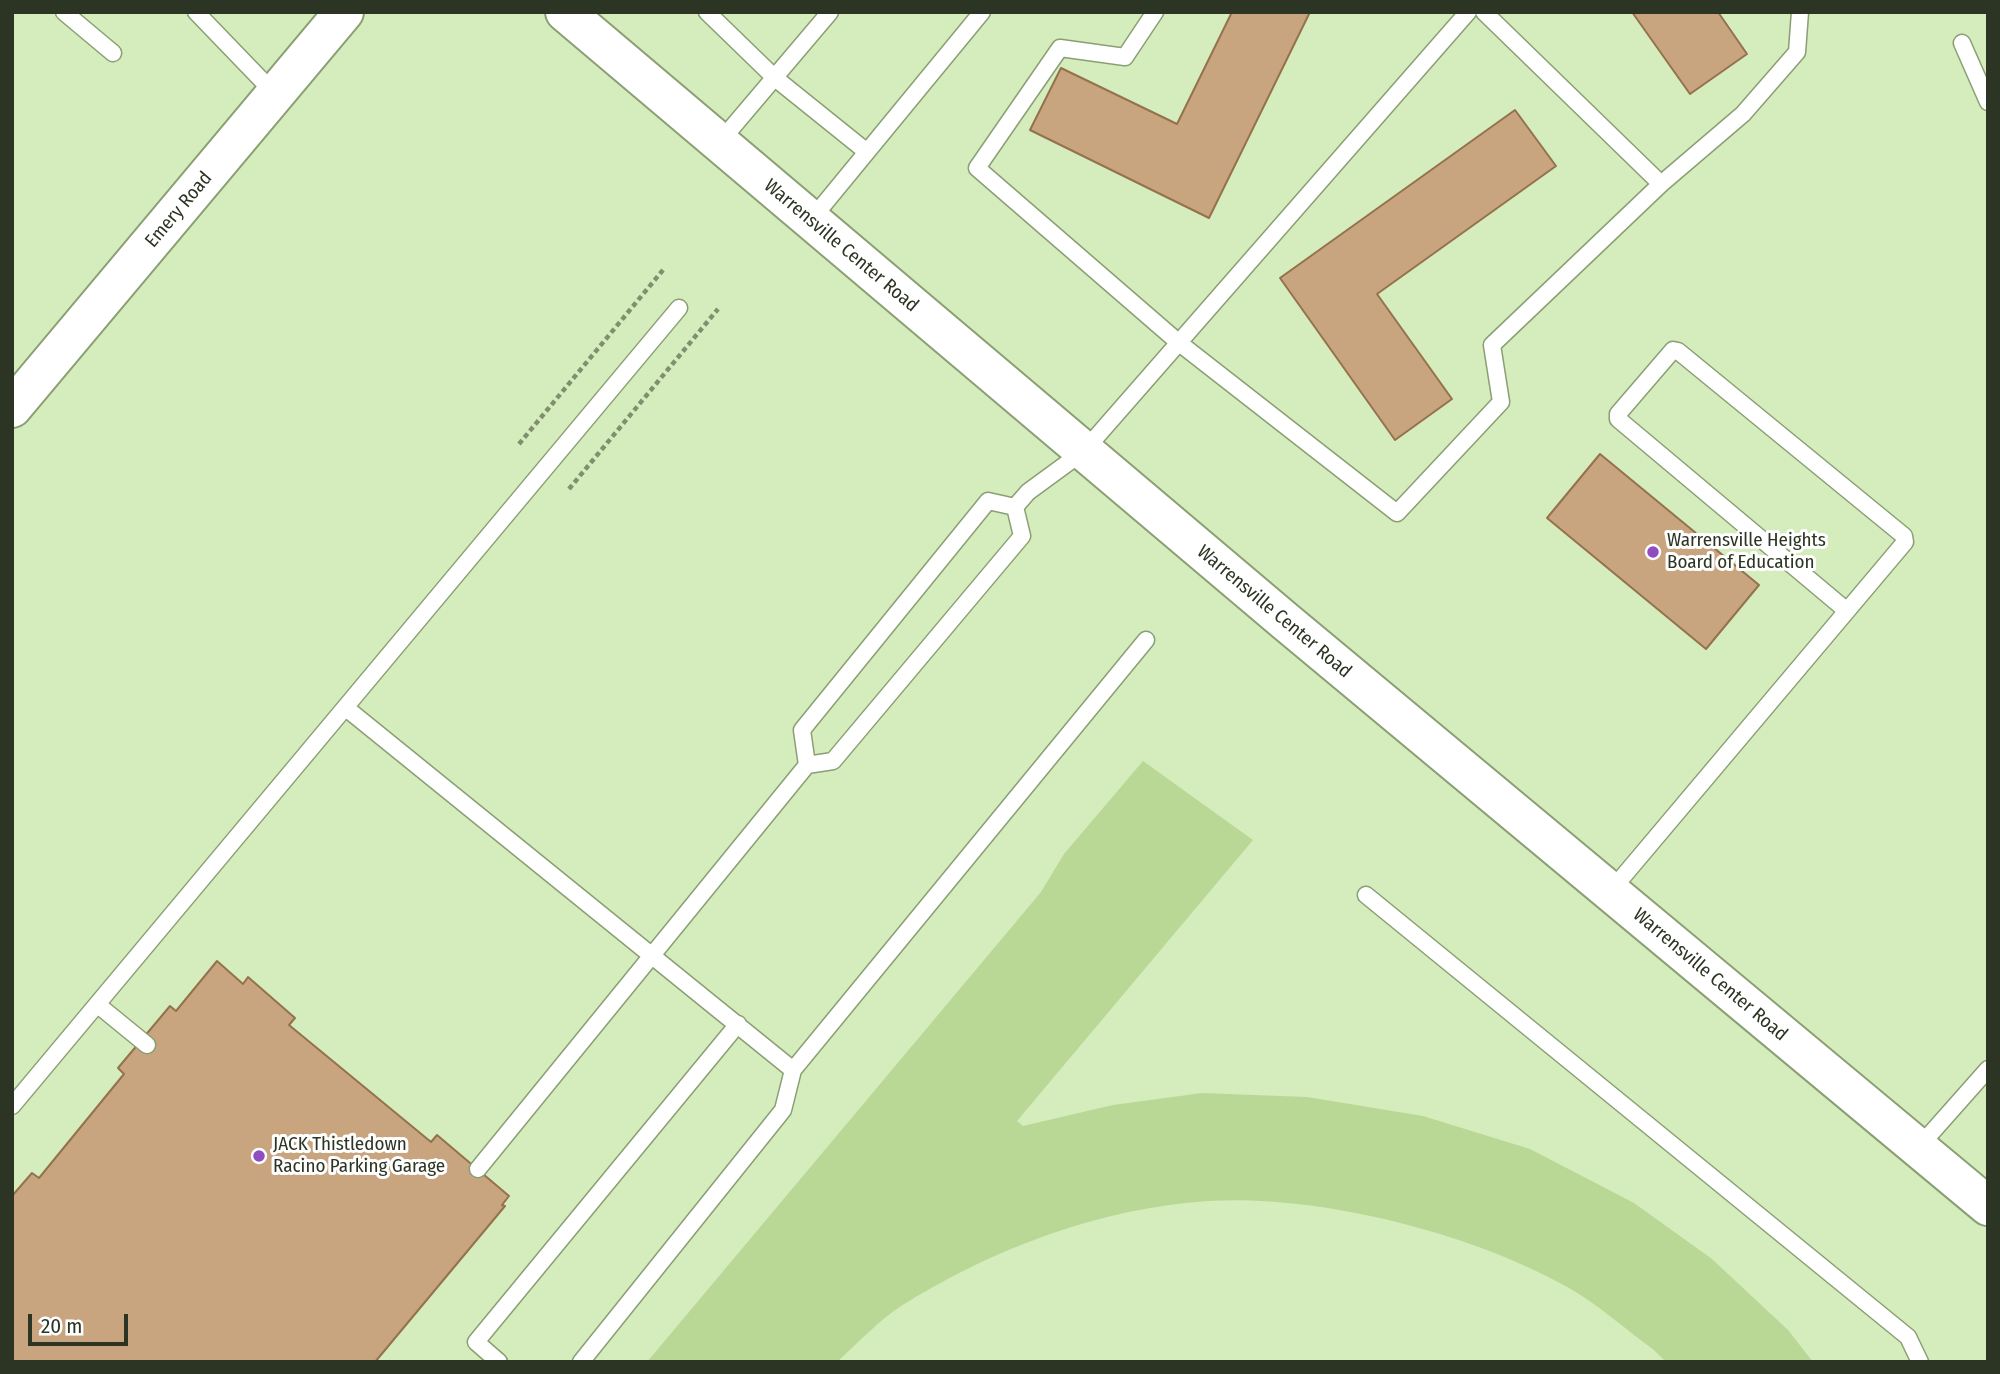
<!DOCTYPE html>
<style>
body{margin:0}
#map{position:relative;width:2000px;height:1374px;overflow:hidden;background:#d5ecbd;font-family:"Fira Sans Condensed",sans-serif}
canvas{display:block}
.frame{position:absolute;inset:0;border:14px solid #2c3523;pointer-events:none}
.scale{position:absolute;left:28px;top:1314px;width:100px;height:32px;box-sizing:border-box;border:4px solid #2c3523;border-top:0;padding-left:9px;font-size:21px;line-height:24px;white-space:nowrap;color:#2c3523;-webkit-text-stroke:5px #fff;paint-order:stroke}
</style>
<div id="map">
<canvas width="2000" height="1374"></canvas>
<div class="frame"></div>
<div class="scale">20 m</div>
</div>
<script>
const ctx = document.querySelector('canvas').getContext('2d');
ctx.lineJoin = 'round';
function paint(path, color) {
  ctx.fillStyle = color;
  ctx.fill(path, 'evenodd');
}
function trace(path, color, width, dash) {
  ctx.strokeStyle = color;
  ctx.lineWidth = width;
  ctx.lineCap = dash ? 'butt' : 'round';
  ctx.setLineDash(dash || []);
  ctx.stroke(path);
}
function drawText(font, color, halo, rows, align = 'center') {
  ctx.font = font + ' "Fira Sans Condensed",sans-serif';
  ctx.lineWidth = 6;
  ctx.setLineDash([]);
  ctx.textBaseline = 'middle';
  ctx.strokeStyle = halo;
  ctx.fillStyle = color;
  for (const [text, x, y, turn = 0] of rows) {
    ctx.save();
    ctx.translate(x, y);
    ctx.rotate((+turn || 0) * Math.PI / 180);
    ctx.textAlign = isNaN(turn) ? turn : align;
    if (halo) ctx.strokeText(text, 0, 0);
    ctx.fillText(text, 0, 0);
    ctx.restore();
  }
}
paint(new Path2D(`
 M1143,761L1253,840L1017,1121L1023,1126L1113,1105L1202,1093L1307,1097L1423,1116L1530,1149L1634,1203L1712,1259L1788,1330L1813,1362H1666L1654,1350C1626,1330 1599,1305 1569,1288C1473,1233 1318,1194 1208,1201C1100,1208 992,1249 901,1306C878,1321 857,1344 837,1362H647L1041,892L1064,854Z`), '#b9d895');
const building = new Path2D(`
 M1232,12H1310L1209,218L1030,130L1061,68L1177,124Z
 M1632,12H1718L1747,54L1690,94Z
 M1515,110L1556,166L1377,294L1452,399L1395,440L1280,278Z
 M1600,454L1759,585L1706,649L1547,518Z
 M217,961L243,984L248,977L295,1018L289,1025L431,1142L437,1135L509,1196L502,1205L505,1206L375,1362H12V1196L32,1173L39,1178L124,1074L118,1068L170,1006L176,1011Z`);
paint(building, '#c9a57f');
trace(building, '#93724d', 2);
const lane = new Path2D(`
 M64,12L113,53
 M196,12L276,95
 M707,12L775,78L867,152
 M1155,12L1125,57L1060,48L977,168L1178,342L1397,513L1501,402L1492,345L1661,184L1743,114L1797,52L1800,12
 M1484,12L1661,184
 M1962,43L1988,102
 M719,143L830,12
 M811,220L982,12
 M988,501L1015,507L1022,536L833,761L807,765L802,730Z
 M1015,507L1028,492L1084,451L1468,12
 M346,708L793,1070
 M1610,892L1905,542L1904,536L1678,351L1673,350L1618,414V419L1847,611
 M1366,895L1908,1337L1920,1362
 M98,1005L147,1045
 M12,1106L679,308
 M1918,1148L1988,1069
 M478,1169L807,765
 M499,1362L476,1342L738,1024
 M581,1362L783,1110L793,1070L1146,640`);
const secondary = new Path2D(`
 M12,408L344,12`);
const primary = new Path2D(`
 M565,12L1285,621L1988,1206`);
trace(lane, '#8a9f73', 19);
trace(secondary, '#8a9f73', 42);
trace(primary, '#8a9f73', 42);
trace(new Path2D(`
 M519,444L663,270
 M569,489L718,309`), '#80906f', 4.5, [5, 3.5]);
trace(lane, '#fff', 16);
trace(secondary, '#fff', 38);
trace(primary, '#fff', 38);
for (const [x, y, r, color] of [
 [1653,552,7,"#914cc0"],
 [259,1156,7,"#914cc0"]
]) {
  const dot = new Path2D();
  dot.arc(x, y, r, 0, 2 * Math.PI);
  ctx.fillStyle = color;
  ctx.fill(dot);
  trace(dot, '#fff', 2.5);
}
drawText('19px', '#2c3523', '#fff', [
 ["Emery Road",179,210,-50],
 ["Warrensville Center Road",841,246,40],
 ["Warrensville Center Road",1274,612,40],
 ["Warrensville Center Road",1710,975,40]
]);
drawText('19px', '#2c3523', '#fff', [
 ["Warrensville Heights",1667,541],
 ["Board of Education",1667,563],
 ["JACK Thistledown",273,1145],
 ["Racino Parking Garage",273,1167]
], 'left');
</script>
